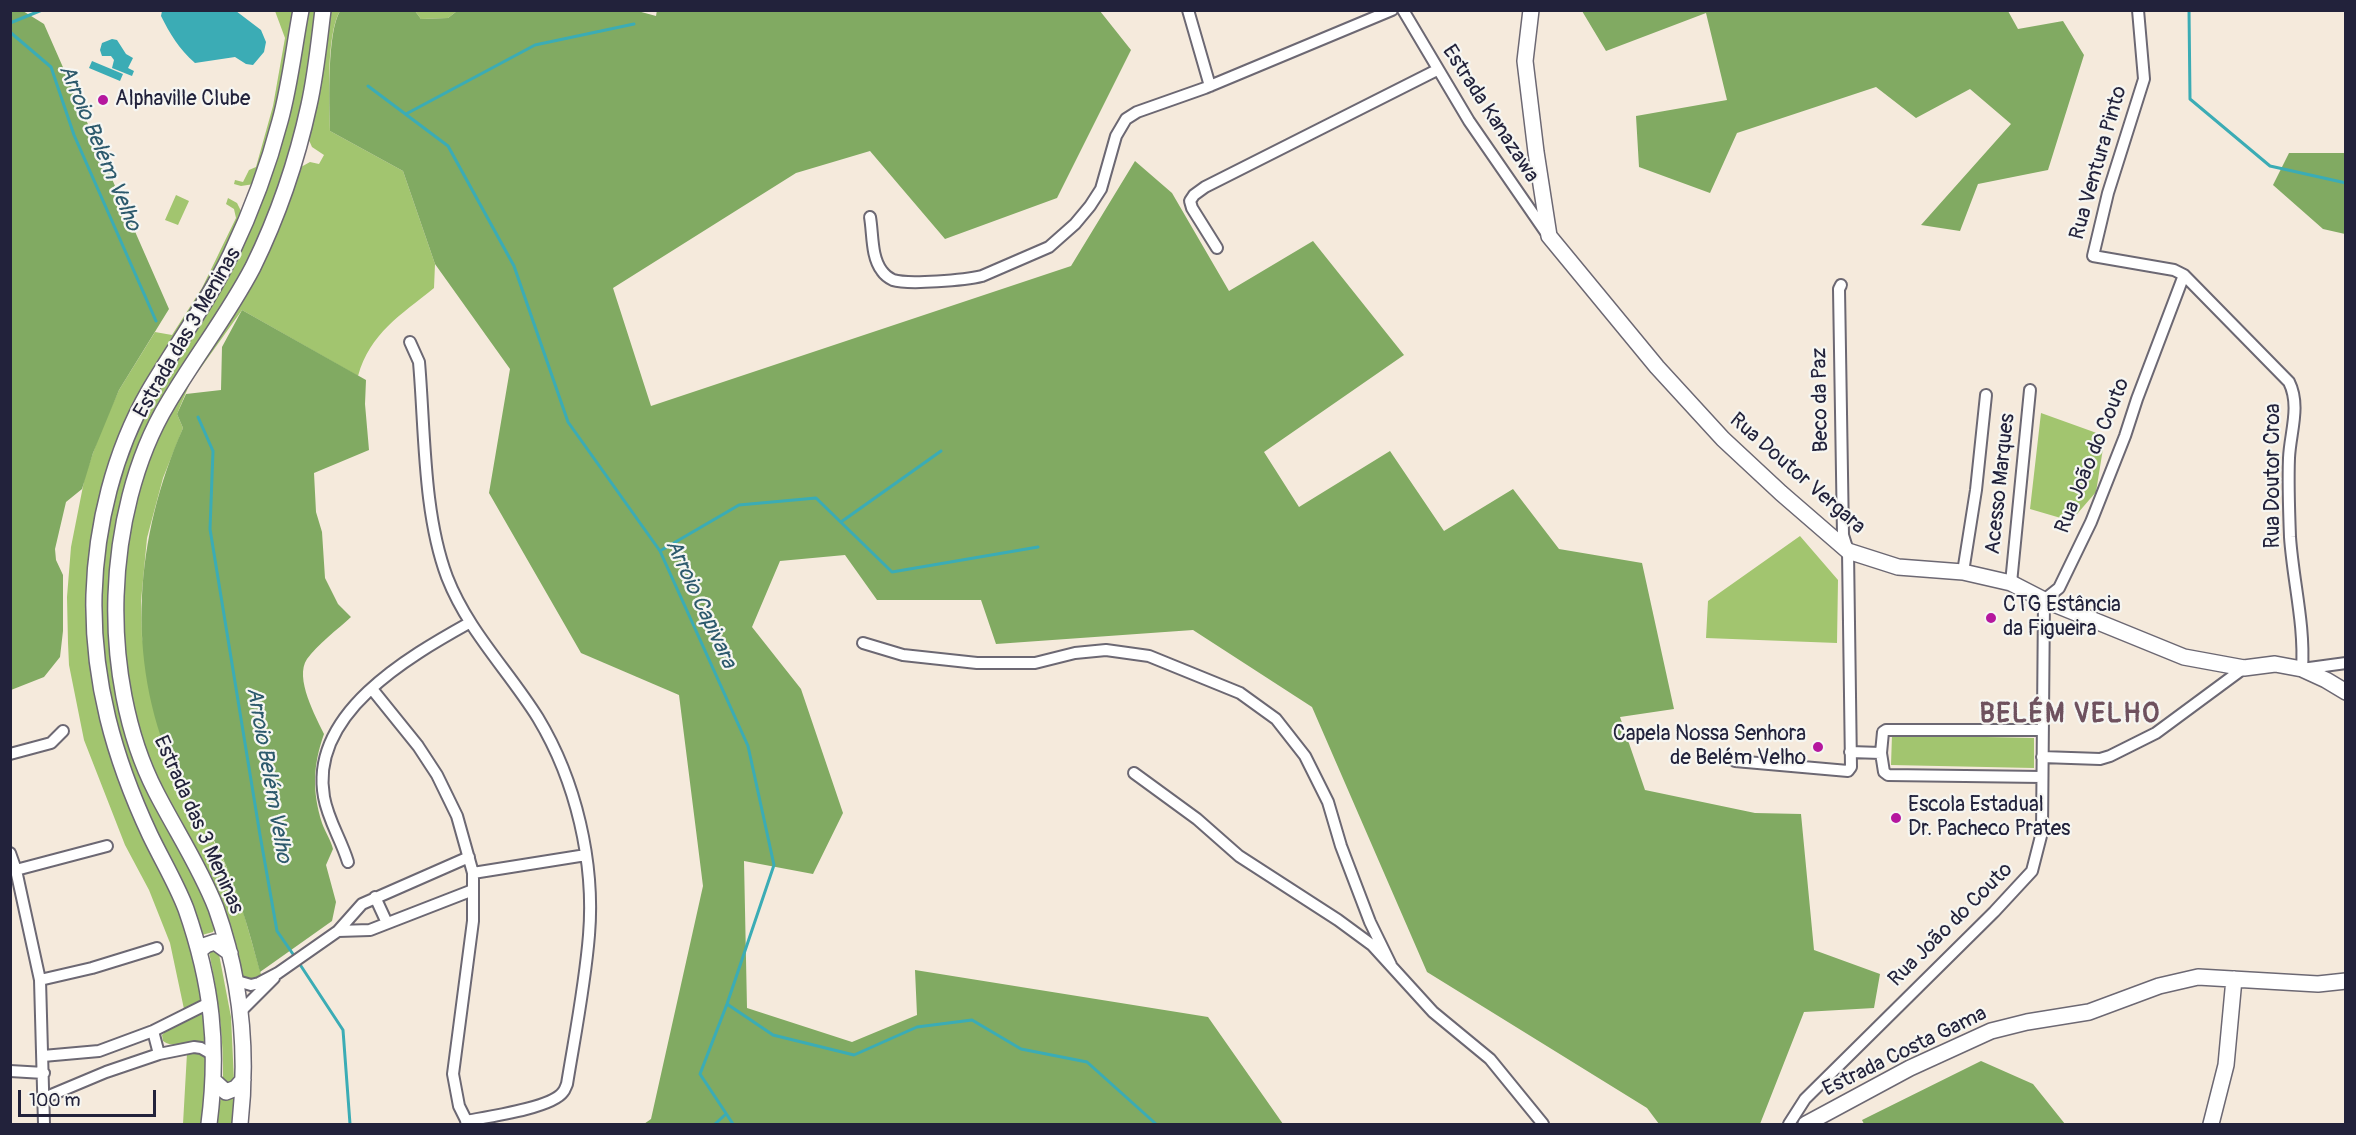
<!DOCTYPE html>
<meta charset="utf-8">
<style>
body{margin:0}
#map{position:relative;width:2356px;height:1135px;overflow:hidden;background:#f5eadc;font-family:Pangolin,sans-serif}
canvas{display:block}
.frame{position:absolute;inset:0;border:12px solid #22223b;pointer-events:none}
.scale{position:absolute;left:18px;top:1090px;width:138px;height:27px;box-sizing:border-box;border:3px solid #22223b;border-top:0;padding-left:8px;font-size:18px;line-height:21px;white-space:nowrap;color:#22223b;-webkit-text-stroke:4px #f6f6f2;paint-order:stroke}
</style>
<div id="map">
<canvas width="2356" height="1135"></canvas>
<div class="frame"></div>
<div class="scale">100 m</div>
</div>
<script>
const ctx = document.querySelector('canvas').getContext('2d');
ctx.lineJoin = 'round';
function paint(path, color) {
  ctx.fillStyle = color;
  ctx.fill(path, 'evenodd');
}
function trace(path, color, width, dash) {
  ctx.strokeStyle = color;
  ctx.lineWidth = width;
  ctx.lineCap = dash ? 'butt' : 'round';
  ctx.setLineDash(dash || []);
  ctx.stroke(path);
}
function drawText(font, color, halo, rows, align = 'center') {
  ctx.font = font + ' Pangolin,sans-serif';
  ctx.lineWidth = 4.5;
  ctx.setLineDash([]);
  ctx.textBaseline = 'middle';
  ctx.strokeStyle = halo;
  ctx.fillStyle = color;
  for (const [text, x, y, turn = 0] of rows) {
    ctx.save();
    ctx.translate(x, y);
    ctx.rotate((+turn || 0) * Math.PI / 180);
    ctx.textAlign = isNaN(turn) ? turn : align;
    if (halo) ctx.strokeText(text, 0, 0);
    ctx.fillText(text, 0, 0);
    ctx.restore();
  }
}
paint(new Path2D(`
 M275,11H296L280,103L254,184L241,186L234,184L235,180L243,182L249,170L256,167L273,106L285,38Z
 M304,11H316L302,102L280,184L245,267L125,496L118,690L191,861L215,928L213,932L202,935L136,790L110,713L98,601L112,497L142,416L246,235Z
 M330,11H340C326,34 329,102 330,131L403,171L435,264L434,288C401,315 370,333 358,376L242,310L190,383L177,414L183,428L163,478L147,538L141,601L142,638L188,797L206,826L229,872L239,897L262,978L256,982L242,977L138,731L124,665L122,569L139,481L164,421L223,327L238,308L258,270L301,167L310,162L319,164L324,155L312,147L308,138Z
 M415,11H457L448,18L421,19Z
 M176,195L189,201L178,225L165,220Z
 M228,198L237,203L242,213L206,292L101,502L93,677L178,900L203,996L195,1006L184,1009L170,943L149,890L125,845L84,740L69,665L68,643L67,597L71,547L85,476L101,430L119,390L155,332L172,335L202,288L236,218L234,209L226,204Z
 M2041,413L2105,436L2096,492L2071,521L2030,509Z
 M1800,536L1838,580L1837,643L1706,638L1708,601Z
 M1892,735L2034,738V768L1891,765Z
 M218,949L231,1017L234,1081L231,1086L223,1082C224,1038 218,996 209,952Z
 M206,1010L209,1046C194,1040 175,1050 163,1041L162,1035L172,1025Z
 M196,1052L203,1054L207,1059L204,1124H183L187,1053Z
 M221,1098L238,1099L235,1124H214Z`), '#a2c56f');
paint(new Path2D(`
 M23,11L44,24L169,309L119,390L93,453L82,489L66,502L55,549L56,560L63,575V631L60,657L44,677L11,690L10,11Z
 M457,11L634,10L656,16L657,10L1100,11L1131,50L1057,198L945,239L870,151L796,173L613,288L651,406L1071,266L1135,161L1172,193L1229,291L1313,241L1404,355L1264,452L1299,507L1390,451L1444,531L1513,489L1559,549L1642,563L1674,709L1620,717L1645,790L1755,813L1801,814L1814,950L1880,974L1874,1008L1804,1012L1760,1124H1659L1647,1108L1427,972L1312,707L1193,630L996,644L981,600H877L845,555L780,561L752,627L801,689L843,813L813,874L744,861L747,1008L852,1042L917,1015L915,970L1208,1017L1283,1124H644L651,1119L703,886L679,695L581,653L489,493L510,369L435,264L403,171L330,131C329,103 327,33 340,11H415L421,19L448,18Z
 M1582,11H2008L2018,29L2063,21L2084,55L2048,170L1978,184L1960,231L1921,225L2011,124L1970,89L1916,118L1876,87L1737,133L1710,193L1639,167L1636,116L1727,100L1706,13L1606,51Z
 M2289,153H2345V234L2323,229L2273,185Z
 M242,310L366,380L365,404L369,450L314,473L316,512L322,532L325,578L338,604L351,617C338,629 317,645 307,659C294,678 316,717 324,734C313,765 312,791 322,823C325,832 331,840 333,849L326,865L336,902L332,921L260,972C249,931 238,890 220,852C206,823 186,798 173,768C125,658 135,537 183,428L177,414L186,394L221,390L222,347Z
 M1981,1061L2033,1084L2065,1124H1864L1862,1120Z`), '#81aa62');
paint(new Path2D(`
 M162,11H236L261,30L266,42L264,52L253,65L246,64L235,57L195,63C179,49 170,34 161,16Z
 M112,39L117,40L126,54L133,58L128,68L134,71L132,76L112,68L114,60L111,56H102L100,50L102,43Z
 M92,61L123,74L120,81L89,68Z`), '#3bacb5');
trace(new Path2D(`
 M2189,10L2190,99L2270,166L2346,183
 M10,23L42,10
 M10,32L51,67L74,135L156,321
 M368,86L448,146L514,266L568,422L660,551L748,746L774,865L727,1004L700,1074L733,1124
 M406,114L535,45L634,24
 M198,417L213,451L210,529L260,835L277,931L295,957
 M841,522L941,451
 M660,551L739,505L816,498L892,572L1038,547
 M299,963L343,1030L350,1124
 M727,1004L773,1035L854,1055L917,1027L972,1020L1021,1049L1087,1062L1156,1124
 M715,1124L726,1114`), '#3bacb5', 3);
const street = new Path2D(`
 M1188,10L1210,86
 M1403,10L1469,121L1547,234
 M2138,10L2144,79L2108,193L2093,256L2174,270L2184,275L2289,382C2301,406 2290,433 2289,458C2288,484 2289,511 2290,537C2293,581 2305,625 2302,669L2346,663
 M870,217C873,234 871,257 882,271C884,274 889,278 893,280C908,285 966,280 982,276L1049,247L1075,224L1090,206L1101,189L1116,136L1126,119L1137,112L1205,88L1392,10
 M1217,248L1192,208L1190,201L1194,195L1205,187L1437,70
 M410,342L419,362C425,431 423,513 447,577C468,631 508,670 538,718C576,781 595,862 589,935C585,985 575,1035 567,1084C566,1086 565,1090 563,1092C552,1108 487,1117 466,1121
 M1963,572L1976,490L1986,395
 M2011,583L2030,390
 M863,643L903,655L977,663H1035L1075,653L1106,650L1149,656L1240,693L1276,719L1305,756L1328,802L1341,846L1370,922L1391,965
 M372,689L418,746L437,775L457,816L473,873V921L453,1074L459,1106L468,1124
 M1850,752L1881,753L1884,772L1888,775L2042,777
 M1881,753L1883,732L1886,730H2042
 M10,754L51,743L63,731
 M2042,757L2100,759L2110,756L2156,733L2244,668
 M1735,761L1848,771L1851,767L1848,551L1843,535L1839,289L1841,285
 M1134,773L1197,819L1239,856L1338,920L1372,945L1433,1012L1490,1059L1543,1124
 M10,853L16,870L40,980L44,1124
 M348,862C341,839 328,820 324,797C309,714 408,657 469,623
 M16,870L107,846
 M473,873L586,855
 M375,897L387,923
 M338,931L370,930L473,890
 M40,980L92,968L157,948
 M237,981L251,985L259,983L278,973L338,931L362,904L469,857
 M240,1012L274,978
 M153,1031L159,1054
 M43,1056L99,1051L153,1031L211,1002
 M10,1071L44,1073
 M44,1098L106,1072L159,1054L194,1047L201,1048L215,1056
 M1789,1124L1805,1099L1994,912L2032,871L2042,832L2044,600L2059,588L2091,522L2125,436L2137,399L2184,275`);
const secondary = new Path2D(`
 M1531,10L1525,61L1536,152L1549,236L1657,367L1723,439L1781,493L1848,551L1898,567L1963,572L2011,583L2044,600L2184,657L2244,668L2275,664L2302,669L2326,680L2346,692
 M199,951L206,945L215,942L230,953
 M215,1082L226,1092L236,1088L243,1080
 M209,1124C219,1046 212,984 186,909C176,883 162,860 150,835C114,758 92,680 94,595C96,525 114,452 149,391C176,345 208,302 231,254C251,212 268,167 280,121C290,85 294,47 301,10
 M240,1124C248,1051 241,978 216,908C200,867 176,831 156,792C126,734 114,661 116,596C118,531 134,459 168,403C195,357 228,315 253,267C278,216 297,160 309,105C316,74 319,42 323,10
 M1806,1124L1910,1068L1991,1031L2027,1022L2089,1012L2159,986L2198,977L2318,984L2346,981
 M2211,1124L2226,1065L2234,979`);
trace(street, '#6c6873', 14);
trace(secondary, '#6c6873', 18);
trace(street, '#fff', 10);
trace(secondary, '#fff', 15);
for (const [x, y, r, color] of [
 [103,100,6,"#b5179e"],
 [1991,618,6,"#b5179e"],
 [1818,747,6,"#b5179e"],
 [1896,818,6,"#b5179e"]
]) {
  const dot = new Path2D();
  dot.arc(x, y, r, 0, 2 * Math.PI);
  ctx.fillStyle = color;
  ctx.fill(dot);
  trace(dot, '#f6f6f2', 2);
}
drawText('21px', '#22223b', '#f6f6f2', [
 ["Alphaville Clube",115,100],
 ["CTG Estância",2003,606],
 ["da Figueira",2003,630],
 ["Capela Nossa Senhora",1806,735,"right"],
 ["de Belém Velho",1806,759,"right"],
 ["Escola Estadual",1908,806],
 ["Dr. Pacheco Prates",1908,830]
], 'left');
drawText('21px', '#22223b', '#f6f6f2', [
 ["Estrada Kanazawa",1490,114,57],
 ["Rua Ventura Pinto",2099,163,-74],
 ["Estrada das 3 Meninas",188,333,-60],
 ["Beco da Paz",1821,400,-91],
 ["Rua João do Couto",2093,456,-68],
 ["Rua Doutor Vergara",1797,474,41],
 ["Rua Doutor Croa",2274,476,-90],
 ["Acesso Marques",2001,484,-84],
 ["Estrada das 3 Meninas",198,825,66],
 ["Rua João do Couto",1951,925,-45],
 ["Estrada Costa Gama",1905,1052,-26]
]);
drawText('italic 22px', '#2c596c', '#f6f6f2', [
 ["Arroio Belém Velho",99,148,67],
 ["Arroio Capivara",700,604,65],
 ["Arroio Belém Velho",268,775,80]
]);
ctx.letterSpacing = '1.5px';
drawText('bold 27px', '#6e515e', '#f6f6f2', [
 ["BELÉM VELHO",2070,715]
]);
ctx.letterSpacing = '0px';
</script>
